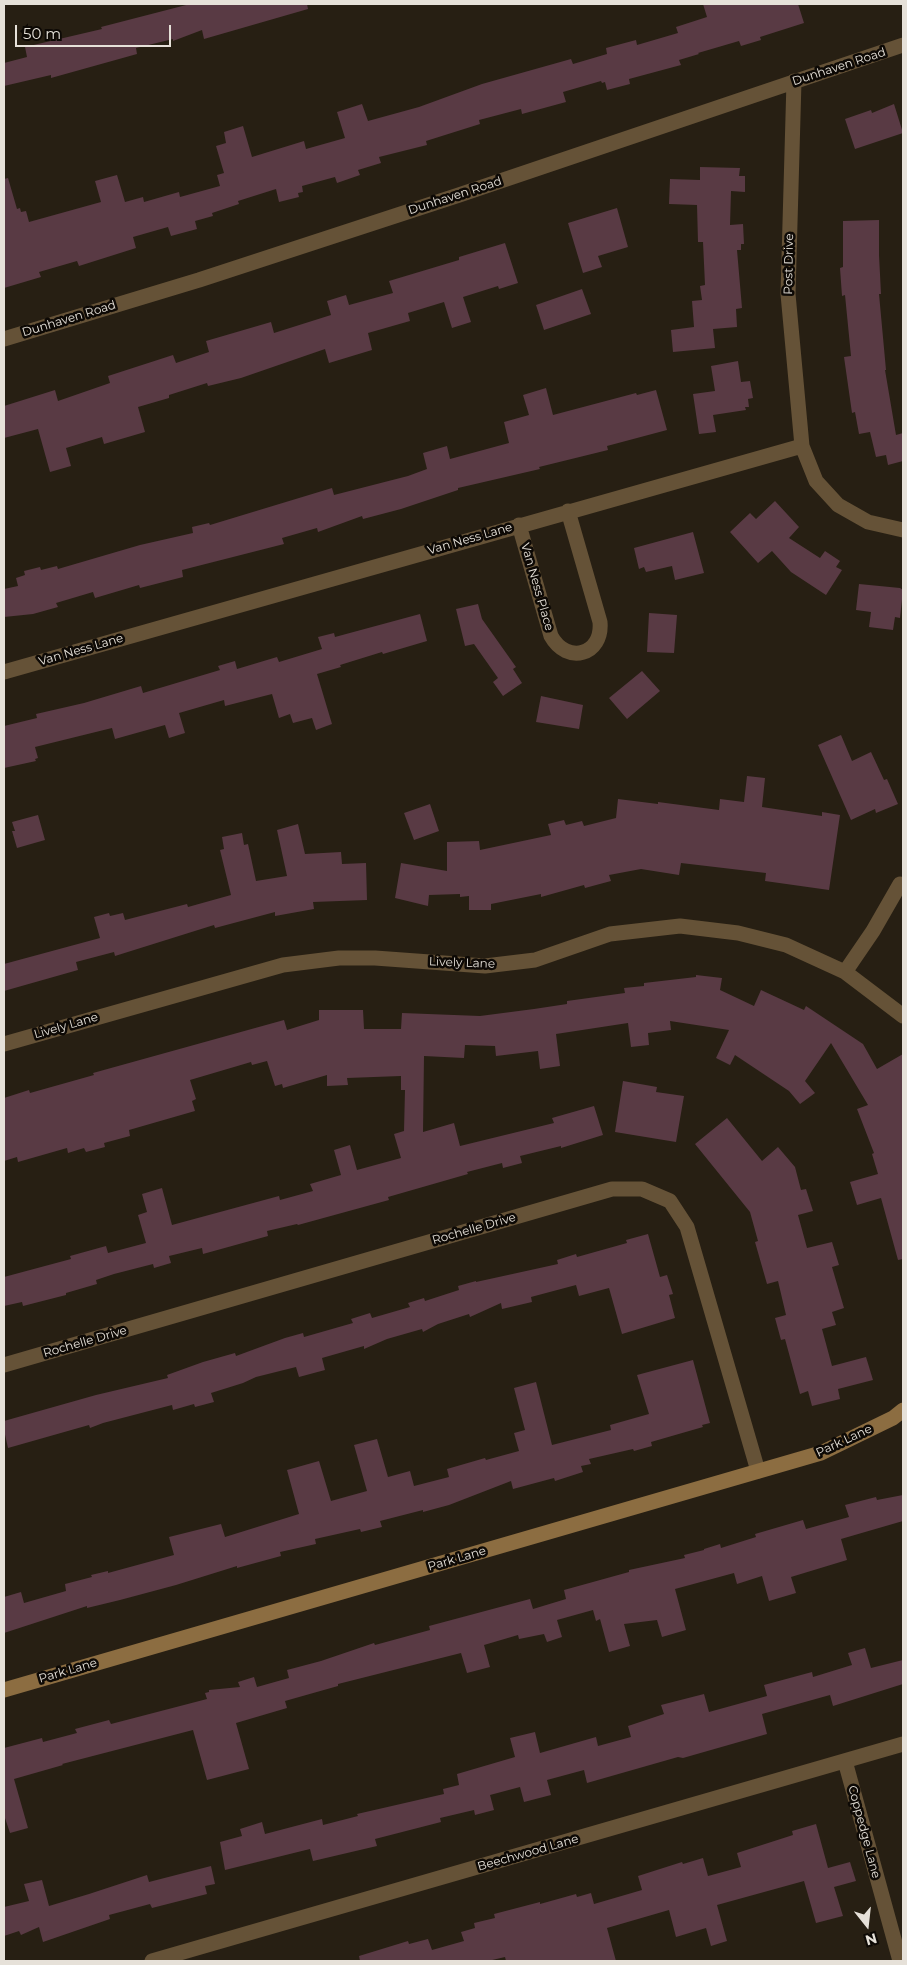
<!DOCTYPE html>
<style>
body{margin:0}
#map{position:relative;width:907px;height:1965px;overflow:hidden;background:#271f13;font-family:Montserrat,sans-serif}
canvas{display:block}
.frame{position:absolute;inset:0;border:5px solid #e6e1d9;pointer-events:none}
.north{position:absolute;left:842px;top:1900px;width:50px;height:50px;-webkit-text-stroke:4px #0d0905;paint-order:stroke;rotate:164deg;font-size:14px;font-weight:700;line-height:20px;text-align:center;color:#e6e1d9}
.north::after{content:'';display:block;margin:auto;width:18px;height:22px;background:#e6e1d9;clip-path:polygon(50% 0,100% 100%,50% 72%,0 100%)}
.scale{position:absolute;left:15px;top:25px;width:156px;height:22px;box-sizing:border-box;border:2px solid #e6e1d9;border-top:0;padding-left:6px;font-size:15px;line-height:18px;white-space:nowrap;color:#e6e1d9;-webkit-text-stroke:4px #0d0905;paint-order:stroke}
</style>
<div id="map">
<canvas width="907" height="1965"></canvas>
<div class="frame"></div>
<div class="north">N</div>
<div class="scale">50 m</div>
</div>
<script>
const ctx = document.querySelector('canvas').getContext('2d');
ctx.lineJoin = 'round';
function paint(path, color) {
  ctx.fillStyle = color;
  ctx.fill(path, 'evenodd');
}
function trace(path, color, width, dash) {
  ctx.strokeStyle = color;
  ctx.lineWidth = width;
  ctx.lineCap = dash ? 'butt' : 'round';
  ctx.setLineDash(dash || []);
  ctx.stroke(path);
}
function drawText(font, color, halo, rows, align = 'center') {
  ctx.font = font + ' Montserrat,sans-serif';
  ctx.lineWidth = 5;
  ctx.setLineDash([]);
  ctx.textBaseline = 'middle';
  ctx.strokeStyle = halo;
  ctx.fillStyle = color;
  for (const [text, x, y, turn = 0] of rows) {
    ctx.save();
    ctx.translate(x, y);
    ctx.rotate((+turn || 0) * Math.PI / 180);
    ctx.textAlign = isNaN(turn) ? turn : align;
    if (halo) ctx.strokeText(text, 0, 0);
    ctx.fillText(text, 0, 0);
    ctx.restore();
  }
}
paint(new Path2D(`
 M190,4H307L308,9L204,39L202,30L173,41V39L136,48L137,54L51,78V75L4,86V63L27,57L25,47L102,29L101,27Z
 M703,4H798L804,23L760,37L761,40L741,46L739,41L698,53L699,54L679,60L681,65L629,79L630,84L607,90L605,82L602,83L601,81L563,92L566,102L522,114L521,109L479,120L480,124L426,141L427,145L379,157L381,163L358,170L360,175L337,183L335,177L302,186L303,192L298,193L299,197L279,202L276,189L238,201L239,204L212,213L213,216L195,221L197,229L171,236L168,227L133,237L136,248L79,266L77,261L39,272L41,277L4,288V179L8,178L17,209L20,208L21,212L26,211L29,222L101,202L95,181L117,175L125,202L143,197L144,202L179,192L180,197L220,186L217,175L224,173L216,146L226,143L224,132L243,126L252,157L304,141L306,149L345,138L337,112L362,104L368,121L419,107L482,84L571,59L573,64L607,54L606,48L636,40L637,45L678,33L676,27L707,17Z
 M894,104L903,133L855,149L845,119L871,110L872,113Z
 M700,167L740,168L739,176H745V192L731,191L730,225L743,224L744,244H741V250H737L742,308L736,309L737,327L713,329L715,348L673,352L671,330L694,327L692,301L702,300L700,286L705,285L703,242H698L697,205L669,204L670,179L700,180Z
 M617,208L628,247L598,256L602,267L583,273L568,223Z
 M879,220V255L881,294H879L886,370H885L896,435L903,433V461L888,465L886,455L876,457L870,432L859,434L855,412L852,413L844,357L851,356L845,295L842,296L840,268L843,267V221Z
 M505,243L518,283L499,289L498,286L463,297L471,322L452,328L444,302L408,313L410,321L368,333L372,350L329,363L325,349L241,378L208,386L207,383L169,395V398L138,407L145,432L104,444L102,437L66,448L71,466L50,472L38,429L4,438V406L55,390L58,401L110,383L108,376L173,355L176,363L209,352L206,341L271,322L274,333L331,315L327,301L346,295L349,305L393,293L389,281L459,260V257Z
 M582,289L591,314L544,330L536,305Z
 M738,361L741,382L750,381L753,398L748,399L749,407H745L746,410L713,415L716,432L699,434L693,394L715,391L711,366Z
 M546,388L553,415L636,393L637,395L656,390L667,430L607,446L608,450L539,467L540,469L458,488V490L401,509L363,519L362,516L318,532L317,528L282,538L284,544L182,570L183,577L140,588L139,585L95,598L93,592L56,603L58,607L33,614L4,617V589L18,586L16,578L25,575L24,571L40,567L41,570L57,566L58,569L140,545L193,533L192,527L209,523L210,525L332,488L334,495L408,476L427,469L423,453L447,446L450,459L509,443L504,422L529,415L523,395Z
 M775,501L799,527L789,538L820,558L825,551L840,561L836,567L842,570L826,595L791,572L772,551L758,563L730,532L750,513L756,519Z
 M693,532L704,573L675,580L672,566L646,572L644,567L639,569L634,548Z
 M859,584L900,588L903,590L900,618L895,617L893,630L869,627L871,612L856,610Z
 M478,604L482,619L516,667L513,669L522,683L503,696L493,682L498,678L474,644L465,646L456,609Z
 M649,613L677,615L674,653L647,652Z
 M420,614L427,641L383,654L382,652L340,665L341,667L317,674L332,724L316,730L312,718L293,723L290,714L279,718L272,694L225,706L224,700L179,713L185,733L169,738L165,725L115,739L112,728L35,747L38,758L35,759L36,761L4,768V726L37,718L36,714L84,703L141,686L143,693L220,670L218,666L235,661L237,669L277,657L279,662L322,649L318,637L334,633L335,637Z
 M642,671L660,691L627,719L609,698Z
 M541,696L583,705L579,729L536,722Z
 M841,735L852,761L871,752L884,780L887,779L898,804L876,813L875,809L851,820L818,745Z
 M747,776L765,778L762,807L822,816V812L840,815L829,890L765,881L766,873L681,863L679,875L641,869L609,875L611,881L585,888L584,885L541,897V894L491,904V910H469V896L460,897V894L429,895L428,906L395,898L401,863L447,871V842L479,841L480,850L551,835L548,824L564,820L566,825L582,821L584,826L616,818L618,799L658,804V802L719,810L720,799L744,802Z
 M430,804L439,831L414,840L404,813Z
 M38,815L45,840L17,848L12,831H15L12,822Z
 M298,824L305,854L341,852L342,864L366,863L367,900L313,902L314,909L275,916V912L215,928L214,925L115,956L114,952L76,962L78,970L4,991V964L100,938L94,917L109,913L110,916L123,913L125,920L187,904L188,907L231,895L220,850L224,849L222,837L242,833L244,845L248,844L256,881L287,876L277,830Z
 M696,975L722,978L720,990L754,1006L761,990L804,1010L806,1006L863,1044L877,1069L903,1054V1259L898,1260L881,1198L857,1205L850,1182L878,1174L872,1154L874,1153L857,1109L868,1105L831,1043L805,1081L815,1093L800,1104L789,1091L735,1055L730,1065L716,1058L729,1030L670,1021L671,1030L648,1033L649,1045L631,1047L628,1023L556,1034L560,1066L540,1069L538,1051L496,1056L495,1046L465,1045L464,1058L424,1056L423,1132L454,1123L460,1146L554,1123L552,1118L594,1106L603,1135L561,1148V1146L520,1156L522,1163L503,1168L502,1163L467,1172L468,1174L388,1197L389,1200L298,1225L297,1224L267,1231L268,1236L203,1254L202,1248L169,1256L171,1263L154,1268L153,1264L114,1274L96,1280L97,1284L66,1293V1295L23,1306L22,1302L4,1306V1277L71,1259L70,1256L106,1246L108,1253L146,1243L138,1215L147,1212L142,1194L162,1188L172,1225L279,1196L280,1200L313,1191L310,1184L341,1175L334,1150L350,1145L357,1170L401,1158L394,1134L404,1131L405,1090H401V1076L347,1078L348,1085L327,1086V1075L283,1088L282,1084L275,1086L267,1061L252,1065L251,1062L190,1080L196,1099L192,1101L195,1111L129,1130L130,1136L104,1143L105,1147L86,1152L84,1148L68,1153L67,1148L18,1162L17,1157L4,1161V1098L29,1090L30,1093L94,1075L93,1073L284,1020L287,1030L319,1020V1010H363L364,1029H401L402,1013L480,1016L534,1009L567,1004V1001L625,993L624,988L644,986V983L696,977Z
 M623,1081L657,1087L656,1092L684,1096L676,1142L615,1132Z
 M727,1118L762,1161L778,1147L795,1167L801,1190L806,1189L813,1211L798,1215L807,1248L832,1242L839,1265L832,1267L844,1308L832,1312L836,1325L822,1329L832,1366L866,1357L873,1380L838,1389L840,1399L812,1406L808,1391L800,1394L785,1339L781,1340L775,1318L786,1315L778,1281L767,1284L755,1242L758,1241L750,1212L695,1144Z
 M648,1234L660,1277L667,1275L673,1294L669,1295L675,1318L622,1334L609,1288L579,1296L576,1285L531,1297L532,1302L502,1309L501,1303L470,1317L469,1314L438,1324L423,1332L422,1329L387,1339L364,1349V1346L322,1358L325,1370L299,1377L296,1367L256,1377L243,1383L211,1393L214,1402L195,1407L194,1404L173,1410L172,1405L103,1423L90,1428L89,1425L8,1448L4,1430V1421L96,1395L168,1378L167,1375L203,1362L235,1353L236,1356L285,1338L303,1333L304,1337L353,1323L351,1319L370,1313L372,1318L410,1307L408,1303L424,1298L425,1301L459,1290L458,1286L476,1281V1282L558,1264L557,1260L576,1254L577,1257L627,1243L626,1240Z
 M693,1360L710,1423L702,1425L703,1427L651,1442L652,1446L634,1451L633,1449L589,1459L591,1464L581,1466L583,1472L555,1481L554,1478L513,1489L511,1481L449,1505L423,1512V1510L380,1521L382,1527L361,1532L360,1529L315,1539L316,1544L280,1552L281,1556L237,1568V1566L176,1585L120,1600L87,1608V1606L4,1633V1597L21,1592L24,1603L66,1591L65,1584L92,1577L91,1575L108,1571V1573L174,1555L169,1537L221,1524L225,1537L299,1514L287,1470L319,1461L331,1501L367,1491L354,1445L377,1439L388,1477L410,1471L414,1486L449,1477L447,1469L485,1458L486,1460L519,1451L514,1433L525,1430L514,1388L536,1382L552,1445L611,1430L610,1425L649,1414L637,1375Z
 M903,1495V1521L841,1539L847,1560L791,1577L796,1593L769,1601L762,1576L737,1584L734,1573L675,1589L686,1630L662,1637L657,1620L624,1624L630,1646L609,1652L600,1619L596,1621L593,1610L557,1620L562,1637L547,1642L544,1634L519,1639L518,1635L484,1645L490,1667L467,1673L461,1653L338,1684V1686L285,1701L287,1708L236,1723L249,1769L207,1780L193,1730L62,1764L63,1765L14,1779L28,1828L10,1833L4,1815V1748L42,1738L43,1742L77,1733L75,1729L109,1720L111,1724L207,1699L205,1693L209,1692V1690L240,1687L238,1682L254,1677L257,1687L289,1678L287,1670L321,1661L374,1643L375,1645L430,1630L429,1626L530,1599L533,1609L566,1599L564,1590L629,1572V1570L685,1558L684,1555L704,1550V1549L720,1544L721,1548L756,1537L755,1534L803,1520L806,1529L849,1517L845,1505L876,1497L877,1500Z
 M865,1648L871,1668L903,1660V1684L833,1706L830,1695L762,1714L767,1734L683,1758L678,1757L587,1783L584,1770L547,1780L551,1795L524,1802L520,1787L490,1795L494,1810L475,1815L474,1810L440,1818L441,1822L375,1839L377,1846L313,1861L310,1849L225,1870L220,1842L242,1836L240,1829L262,1822L265,1834L322,1819L323,1825L358,1816L357,1814L444,1794L443,1789L459,1785L457,1774L515,1757L510,1738L535,1732L540,1753L596,1737L598,1746L631,1737L628,1726L664,1714L661,1705L704,1694L709,1712L767,1696L764,1685L812,1672L813,1677L852,1665L848,1653Z
 M816,1824L828,1868L850,1862L856,1881L834,1887L843,1916L816,1923L804,1881L717,1905L727,1941L711,1946L706,1928L676,1937L669,1910L607,1928L616,1961H506L505,1957L488,1961H360L359,1956L408,1941L409,1944L428,1939L432,1950L464,1941L461,1932L475,1928L474,1923L495,1918L494,1914L540,1902V1904L576,1894L577,1897L591,1893L594,1904L642,1890L638,1876L682,1862L683,1864L703,1858L708,1876L741,1867L737,1853L793,1835L792,1831Z
 M211,1866L215,1884L205,1886L207,1894L152,1908L150,1904L109,1915L110,1919L43,1942L39,1927L21,1935L19,1931L4,1936V1907L29,1901L24,1884L42,1880L49,1906L89,1894L147,1875L149,1882Z`), '#593a44');
trace(new Path2D(`
 M794,81L788,294L802,446L816,481L838,505L868,522L903,530
 M4,339L199,280L459,195L903,45
 M519,525L551,636C567,665 603,655 600,622L568,511
 M4,672L802,446
 M845,972L873,931L900,884
 M4,1044L283,965L339,958H375L485,966L535,960L610,934L680,926L738,933L786,945L845,972L903,1016
 M4,1365L612,1189H642L670,1201L687,1227L758,1471
 M845,1761L900,1961
 M152,1961L903,1744`), '#655237', 15);
trace(new Path2D(`
 M4,1690L821,1453L893,1418L903,1410`), '#8c6d41', 15);
drawText('12px', '#e6e1d9', '#0d0905', [
 ["Dunhaven Road",839,67,-18],
 ["Dunhaven Road",455,196,-18],
 ["Post Drive",789,264,-89],
 ["Dunhaven Road",69,319,-17],
 ["Van Ness Lane",470,539,-16],
 ["Van Ness Place",537,587,74],
 ["Van Ness Lane",81,650,-16],
 ["Lively Lane",462,963,2],
 ["Lively Lane",66,1026,-16],
 ["Rochelle Drive",474,1229,-16],
 ["Rochelle Drive",85,1342,-16],
 ["Park Lane",844,1441,-25],
 ["Park Lane",457,1559,-16],
 ["Park Lane",68,1671,-16],
 ["Coppedge Lane",864,1832,75],
 ["Beechwood Lane",528,1853,-16]
]);
</script>
